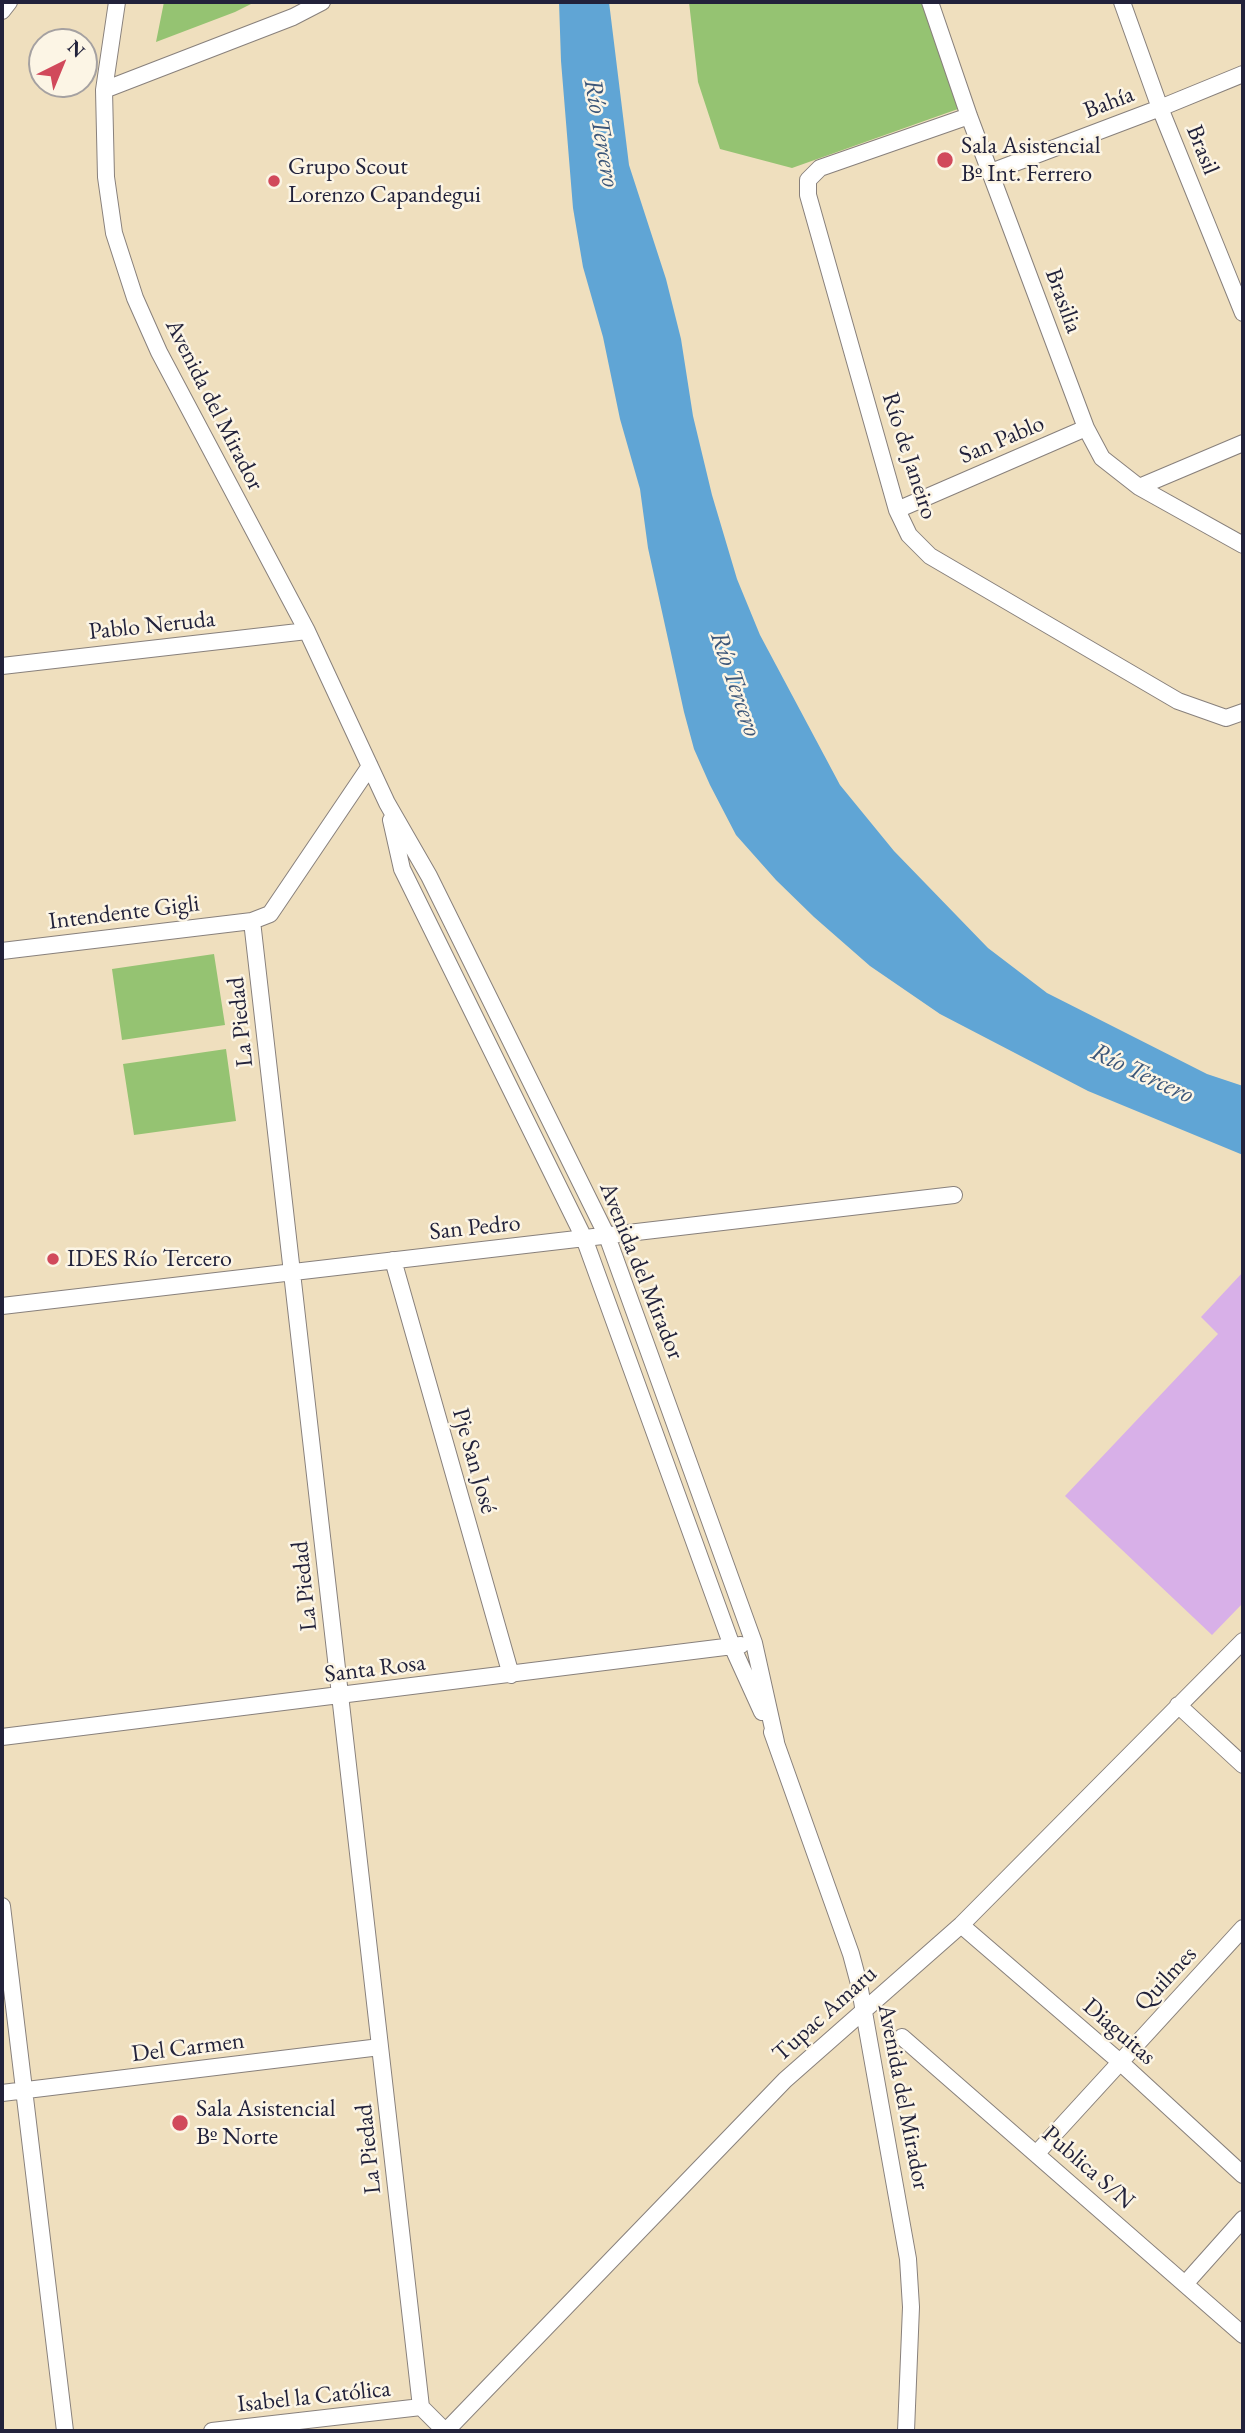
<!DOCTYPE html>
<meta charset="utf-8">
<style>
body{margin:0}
#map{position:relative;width:1245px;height:2433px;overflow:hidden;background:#efdfbe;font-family:"EB Garamond",serif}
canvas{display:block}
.frame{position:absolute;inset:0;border:4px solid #22223b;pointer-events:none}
.north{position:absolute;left:28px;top:28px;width:70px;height:70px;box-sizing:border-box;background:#fcf5e5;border:2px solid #a5a1a1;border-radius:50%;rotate:43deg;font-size:19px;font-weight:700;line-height:28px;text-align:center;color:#22223b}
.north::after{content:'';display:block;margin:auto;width:24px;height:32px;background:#d1495b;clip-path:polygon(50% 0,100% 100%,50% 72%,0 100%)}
</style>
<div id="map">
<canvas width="1245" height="2433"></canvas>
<div class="frame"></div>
<div class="north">N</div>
</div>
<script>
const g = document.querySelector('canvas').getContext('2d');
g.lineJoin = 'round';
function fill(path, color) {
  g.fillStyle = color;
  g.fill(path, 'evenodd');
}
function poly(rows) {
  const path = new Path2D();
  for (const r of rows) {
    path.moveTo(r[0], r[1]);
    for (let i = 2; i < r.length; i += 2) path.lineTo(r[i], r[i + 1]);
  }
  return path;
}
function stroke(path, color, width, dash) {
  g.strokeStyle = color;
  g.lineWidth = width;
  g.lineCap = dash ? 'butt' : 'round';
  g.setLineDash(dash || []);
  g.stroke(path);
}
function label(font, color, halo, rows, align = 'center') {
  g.font = font + ' "EB Garamond",serif';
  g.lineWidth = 5;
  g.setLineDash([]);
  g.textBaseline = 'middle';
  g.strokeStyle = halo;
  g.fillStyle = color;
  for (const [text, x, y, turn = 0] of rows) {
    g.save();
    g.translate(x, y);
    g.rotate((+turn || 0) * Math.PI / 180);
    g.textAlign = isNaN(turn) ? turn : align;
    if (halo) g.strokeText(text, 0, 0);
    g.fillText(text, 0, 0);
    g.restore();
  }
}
fill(poly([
 [164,2,255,2,235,12,156,42],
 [689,2,923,2,958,109,792,168,720,149,698,82],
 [214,954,225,1025,122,1040,112,969],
 [226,1049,236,1121,134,1135,123,1064]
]), '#95c372');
fill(poly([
 [559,2,609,2,629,165,666,279,681,339,693,416,712,495,737,579,760,635,840,785,894,851,988,948,1047,993,1207,1074,1243,1086,1243,1155,1088,1091,940,1014,870,966,814,917,776,880,736,835,710,785,694,749,684,712,648,548,640,489,620,419,603,337,583,267,573,208,561,61]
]), '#60a5d5');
fill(poly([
 [1243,1272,1243,1603,1212,1635,1065,1496,1218,1334,1201,1317]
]), '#d8b0e8');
const street = poly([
 [117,2,104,90,106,177,114,233,135,298,159,352,307,631,387,803,429,876,607,1236,754,1643,776,1742],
 [930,2,969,116,1086,428,1102,458,1139,487,1243,545],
 [1122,2,1160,108,1243,313],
 [2,11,9,2],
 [104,90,293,17,322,2],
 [969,116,820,168,808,180,808,195,897,510,909,535,930,556,1178,701,1226,718,1243,712],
 [991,172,1160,108,1243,74],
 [1139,487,1243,443],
 [897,510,1086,428],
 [2,666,307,631],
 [370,766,270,914,252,921,421,2407,445,2431],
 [391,820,402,869,584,1238,732,1646,762,1712],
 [2,951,252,921],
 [393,1260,511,1675],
 [2,1306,954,1195],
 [1178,1705,1243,1765],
 [772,1732,851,1954,859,1984,908,2259,911,2307,906,2431],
 [2,1737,741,1645],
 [2,1906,65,2431],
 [961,1925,1120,2062,1243,2175],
 [902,2037,1243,2335],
 [2,2093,380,2047],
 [1037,2153,1243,1928],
 [1185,2284,1243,2219],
 [212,2431,421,2407],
 [446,2431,785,2080,961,1925,1243,1641]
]);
stroke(street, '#88807c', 18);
stroke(street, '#fff', 16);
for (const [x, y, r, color] of [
 [945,160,9,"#d1495b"],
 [274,181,7,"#d1495b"],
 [53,1259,7,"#d1495b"],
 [180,2123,9,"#d1495b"]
]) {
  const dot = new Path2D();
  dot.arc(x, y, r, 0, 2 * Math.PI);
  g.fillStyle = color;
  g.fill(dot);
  stroke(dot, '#fcf5e5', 2.5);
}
label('24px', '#22223b', '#fcf5e5', [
 ["Bahía",1109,103,-21],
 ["Brasil",1202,150,68],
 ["Brasilia",1063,301,70],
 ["Avenida del Mirador",214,405,63],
 ["San Pablo",1002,440,-23],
 ["Río de Janeiro",909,456,72],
 ["Pablo Neruda",152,626,-6],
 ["Intendente Gigli",124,913,-7],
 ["La Piedad",241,1022,-96],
 ["San Pedro",475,1228,-6],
 ["Avenida del Mirador",641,1271,68],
 ["Pje San José",474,1461,74],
 ["La Piedad",305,1586,-96],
 ["Santa Rosa",375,1669,-7],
 ["Quilmes",1166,1979,-47],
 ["Tupac Amaru",825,2014,-42],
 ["Diaguitas",1119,2032,41],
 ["Del Carmen",188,2048,-7],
 ["Avenida del Mirador",903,2097,79],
 ["La Piedad",369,2149,-96],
 ["Publica S/N",1088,2168,41],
 ["Isabel la Católica",314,2397,-6]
]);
label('24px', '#22223b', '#fcf5e5', [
 ["Sala Asistencial",961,146],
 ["Bº Int. Ferrero",961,174],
 ["Grupo Scout",288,167],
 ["Lorenzo Capandegui",288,195],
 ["IDES Río Tercero",67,1259],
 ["Sala Asistencial",196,2109],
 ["Bº Norte",196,2137]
], 'left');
label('italic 26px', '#3b5679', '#fcf5e5', [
 ["Río Tercero",601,133,80],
 ["Río Tercero",735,684,71],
 ["Río Tercero",1142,1074,25]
]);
</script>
